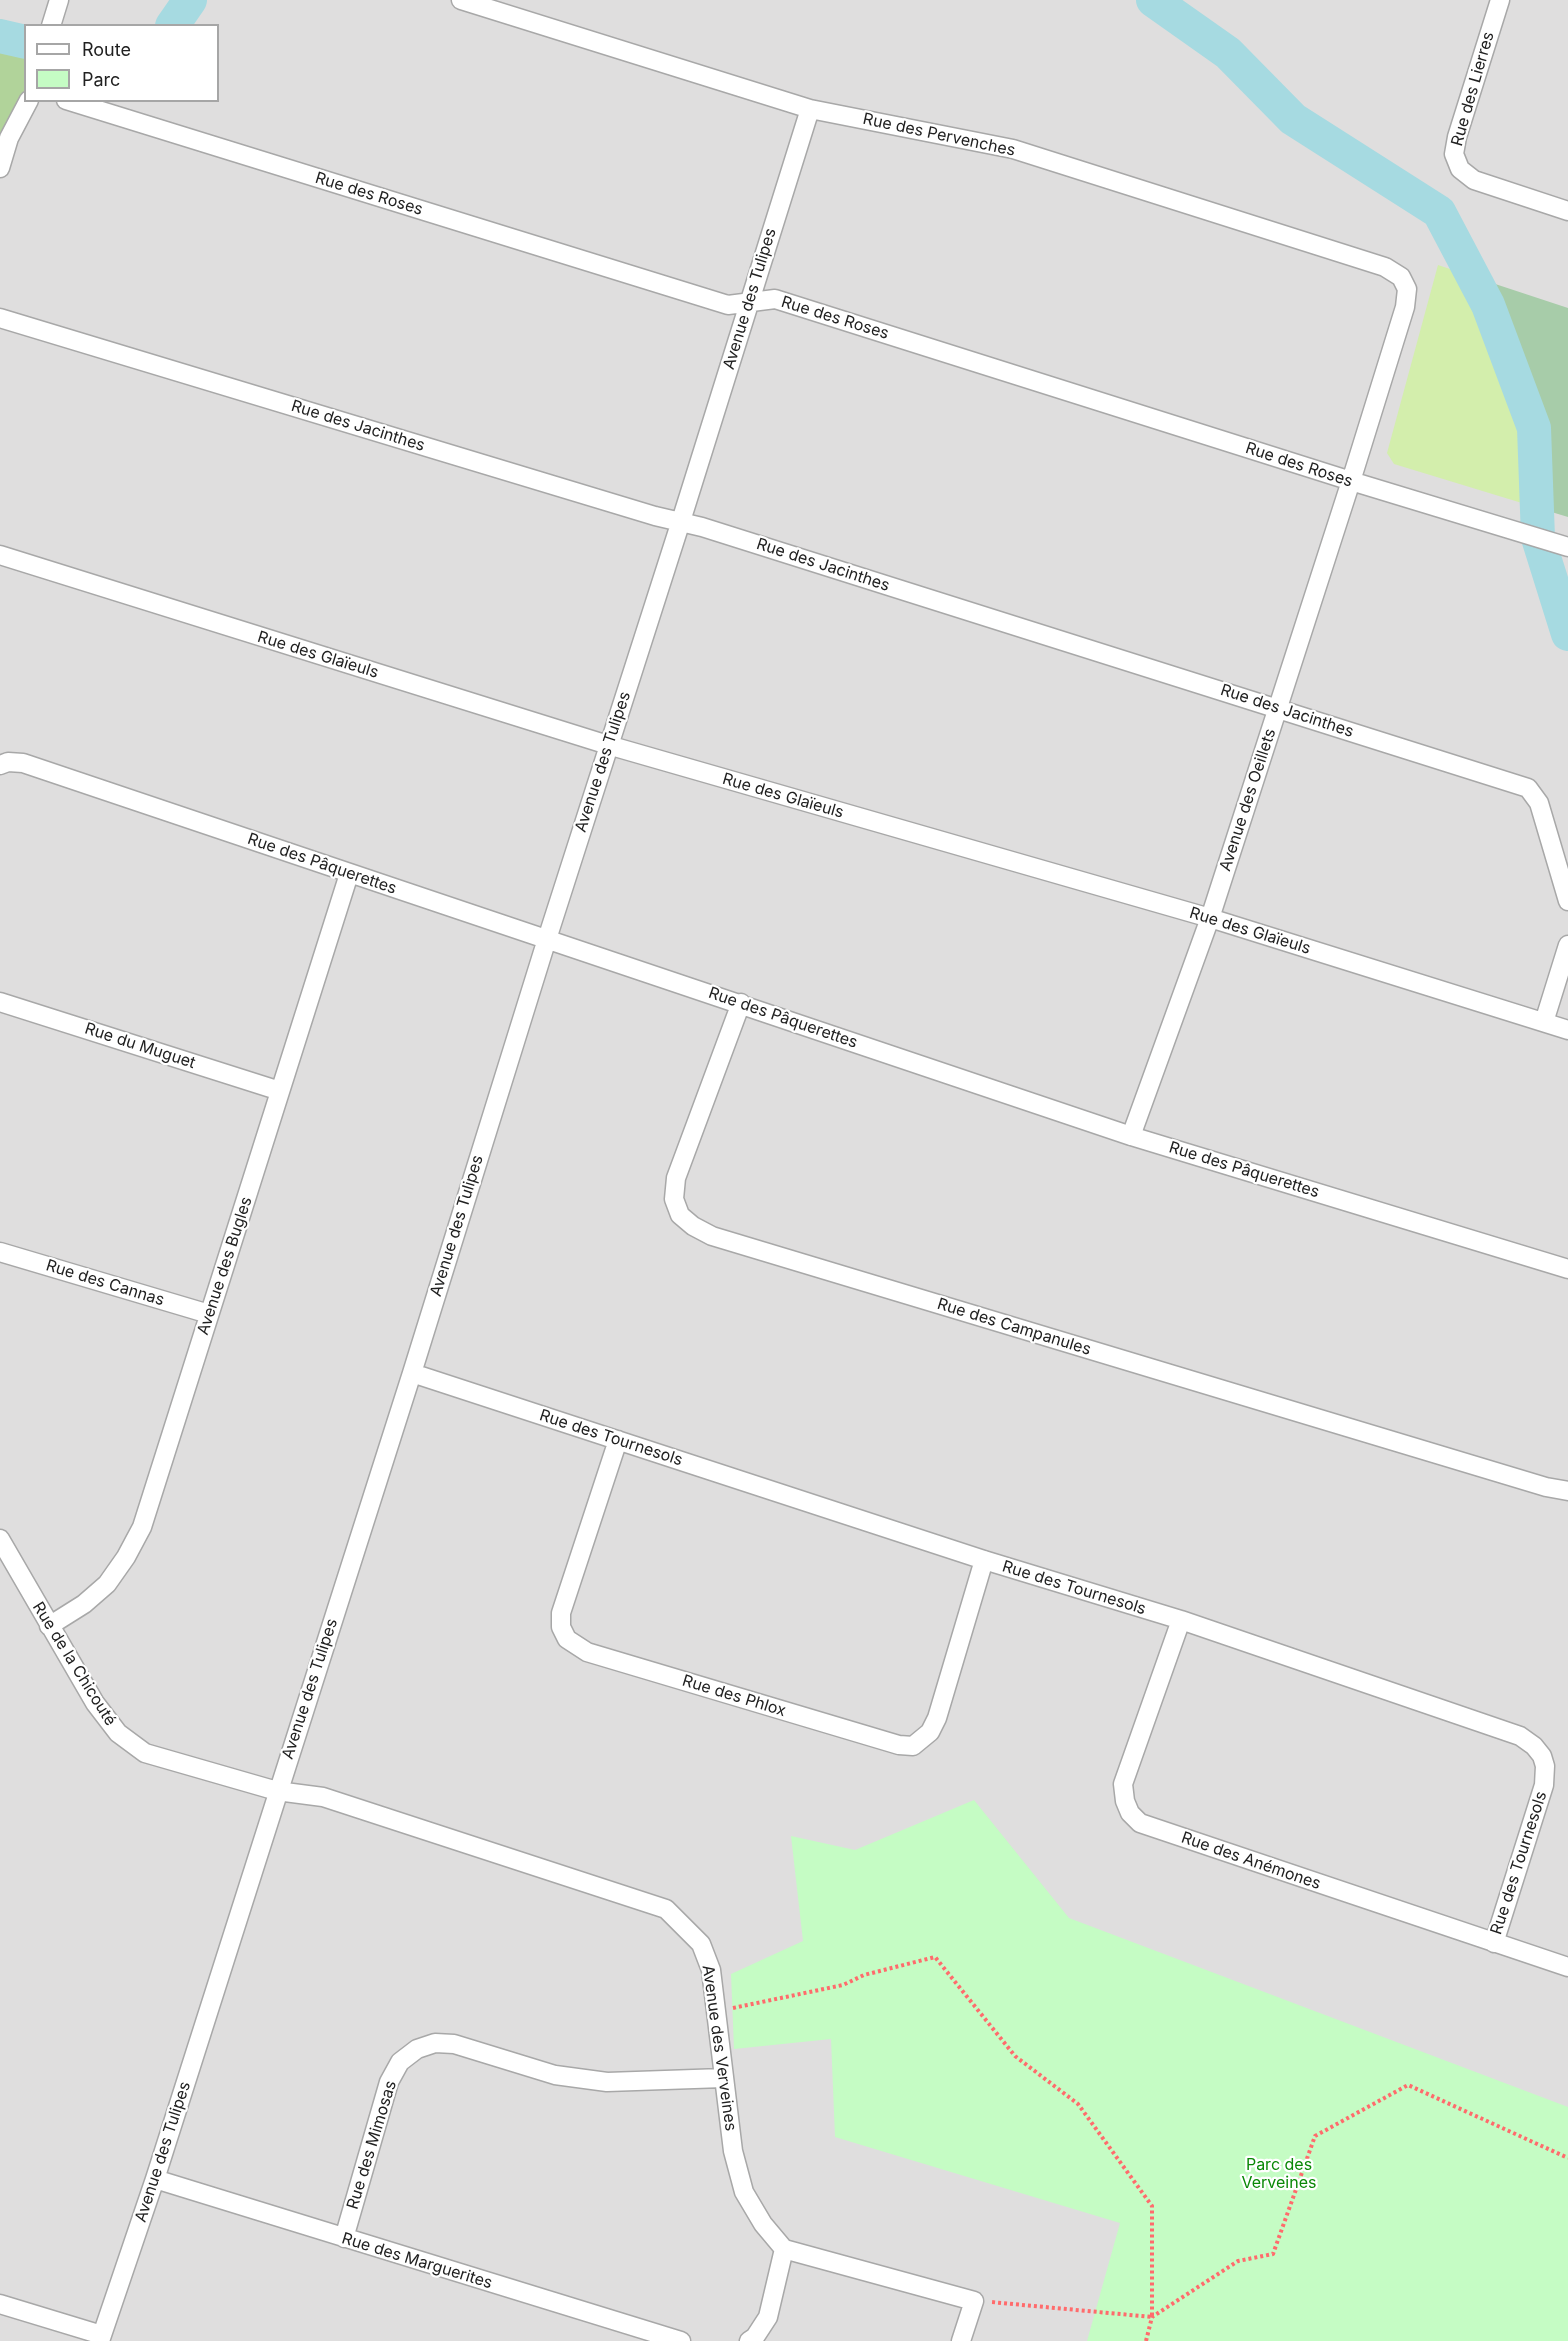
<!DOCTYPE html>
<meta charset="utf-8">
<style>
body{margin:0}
#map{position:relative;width:1568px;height:2341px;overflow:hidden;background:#f2ede7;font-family:Inter,sans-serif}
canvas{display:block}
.legend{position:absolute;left:24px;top:24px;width:195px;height:78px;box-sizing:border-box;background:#fff;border:2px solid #a6a6a6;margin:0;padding:8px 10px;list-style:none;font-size:18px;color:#212121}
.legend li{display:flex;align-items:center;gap:12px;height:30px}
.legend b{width:30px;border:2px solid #a6a6a6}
</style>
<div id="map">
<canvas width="1568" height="2341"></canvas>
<ul class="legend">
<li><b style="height:8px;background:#fff"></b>Route</li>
<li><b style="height:16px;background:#c5fcc4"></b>Parc</li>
</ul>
</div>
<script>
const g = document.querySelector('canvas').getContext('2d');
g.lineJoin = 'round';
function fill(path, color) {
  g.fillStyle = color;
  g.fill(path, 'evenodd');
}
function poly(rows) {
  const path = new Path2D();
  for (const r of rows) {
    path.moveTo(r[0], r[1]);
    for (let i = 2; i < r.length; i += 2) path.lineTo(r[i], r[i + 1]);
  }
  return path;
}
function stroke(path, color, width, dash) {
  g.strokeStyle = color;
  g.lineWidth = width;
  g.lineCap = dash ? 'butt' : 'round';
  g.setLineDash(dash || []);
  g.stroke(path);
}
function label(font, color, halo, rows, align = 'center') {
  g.font = font + ' Inter,sans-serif';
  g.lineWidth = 4.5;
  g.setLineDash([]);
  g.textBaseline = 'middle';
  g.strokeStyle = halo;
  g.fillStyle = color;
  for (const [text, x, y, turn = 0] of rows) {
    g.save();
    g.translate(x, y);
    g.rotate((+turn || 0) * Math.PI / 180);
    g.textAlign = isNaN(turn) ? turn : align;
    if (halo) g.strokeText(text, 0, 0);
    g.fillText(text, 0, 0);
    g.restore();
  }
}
fill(poly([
 [0,0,1568,0,1568,2341,0,2341,0,135,9,138,26,100,218,100,218,26,26,26,25,29,0,21]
]), '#dfdede');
fill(poly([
 [1438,265,1474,277,1488,305,1534,428,1535,507,1394,464,1387,453]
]), '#d3eeac');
fill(poly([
 [0,19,25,26,26,100,9,138,0,135]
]), '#b1d39a');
fill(poly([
 [1474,277,1568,308,1568,517,1535,507,1534,428,1488,305]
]), '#a7cca9');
fill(poly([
 [974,1800,1069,1918,1568,2107,1568,2341,1087,2341,1120,2223,835,2137,831,2039,734,2049,731,1974,803,1941,791,1836,855,1850]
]), '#c5fcc4');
stroke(poly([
 [1153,0,1228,53,1293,119,1439,212,1488,305,1534,428,1538,538,1568,634],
 [172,26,190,0],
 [0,36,26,42]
]), '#a6dae1', 34);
const minor = poly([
 [461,0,810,109,1013,149,1385,267,1401,277,1407,289,1405,307,1351,481,1210,918,1131,1136],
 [1500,0,1457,137,1454,154,1460,169,1474,180,1568,211],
 [51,26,59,0],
 [66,100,728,305,775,299,1351,481,1568,547],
 [0,168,9,138,29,100],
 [0,318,655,516,702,527,1528,788,1539,803,1568,901],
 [0,555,608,745,1210,918,1568,1030],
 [0,765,8,762,23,763,1131,1136,1568,1269],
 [0,1002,280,1091],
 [741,1003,676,1178,674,1199,680,1215,693,1226,712,1236,1546,1487,1568,1491],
 [1544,1022,1568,945],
 [0,1252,209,1314],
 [412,1373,984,1560,1181,1620,1520,1736,1534,1746,1542,1756,1545,1766,1544,1785,1494,1943],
 [618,1440,561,1613,561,1627,567,1639,587,1652,899,1745,913,1746,930,1732,937,1718,984,1560],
 [0,1539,95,1703,118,1733,145,1753,277,1791,323,1797,666,1909,701,1944,711,1970,733,2151,744,2192,763,2224,784,2249,974,2301,961,2341],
 [1181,1620,1123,1784,1125,1801,1130,1813,1140,1823,1568,1967],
 [49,1626,84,1604,107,1584,126,1557,142,1527,349,874],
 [155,2179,681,2341],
 [344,2238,389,2082,400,2062,417,2049,435,2043,454,2044,555,2075,607,2082,723,2078],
 [0,2304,102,2335],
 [100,2341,155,2179,412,1373,547,939,681,521,810,109],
 [749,2341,755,2337,768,2317,784,2249]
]);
stroke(minor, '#a8a8a8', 21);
stroke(poly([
 [733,2008,843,1985,864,1975,935,1957,1015,2056,1078,2104,1152,2206,1152,2317,991,2302],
 [1146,2341,1152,2317,1238,2261,1273,2254,1315,2136,1408,2085,1568,2158]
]), '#ff6b6c', 4, [3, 3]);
stroke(minor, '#fff', 18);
label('16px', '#212121', '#fff', [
 ["Rue des Lierres",1473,89,-74],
 ["Rue des Pervenches",939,135,12],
 ["Rue des Roses",369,194,17],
 ["Avenue des Tulipes",750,299,-73],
 ["Rue des Roses",835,318,17],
 ["Rue des Jacinthes",358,426,17],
 ["Rue des Roses",1299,465,18],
 ["Rue des Jacinthes",823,565,18],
 ["Rue des Glaïeuls",318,655,17],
 ["Rue des Jacinthes",1287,711,18],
 ["Avenue des Tulipes",603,762,-72],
 ["Rue des Glaïeuls",783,796,16],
 ["Avenue des Oeillets",1248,800,-72],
 ["Rue des Pâquerettes",322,864,19],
 ["Rue des Glaïeuls",1250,931,17],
 ["Rue des Pâquerettes",783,1018,19],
 ["Rue du Muguet",140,1046,18],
 ["Rue des Pâquerettes",1244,1170,17],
 ["Avenue des Tulipes",457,1226,-73],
 ["Avenue des Bugles",225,1266,-72],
 ["Rue des Cannas",105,1283,17],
 ["Rue des Campanules",1014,1327,17],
 ["Rue des Tournesols",611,1438,18],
 ["Rue des Tournesols",1074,1588,17],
 ["Rue de la Chicouté",74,1664,58],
 ["Avenue des Tulipes",310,1689,-72],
 ["Rue des Phlox",734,1696,17],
 ["Rue des Anémones",1251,1861,19],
 ["Rue des Tournesols",1519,1863,-72],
 ["Avenue des Verveines",719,2048,82],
 ["Rue des Mimosas",372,2145,-73],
 ["Avenue des Tulipes",163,2152,-72],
 ["Rue des Marguerites",417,2261,17]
]);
label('16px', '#098806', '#fff', [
 ["Parc des",1279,2165],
 ["Verveines",1279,2183]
]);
</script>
